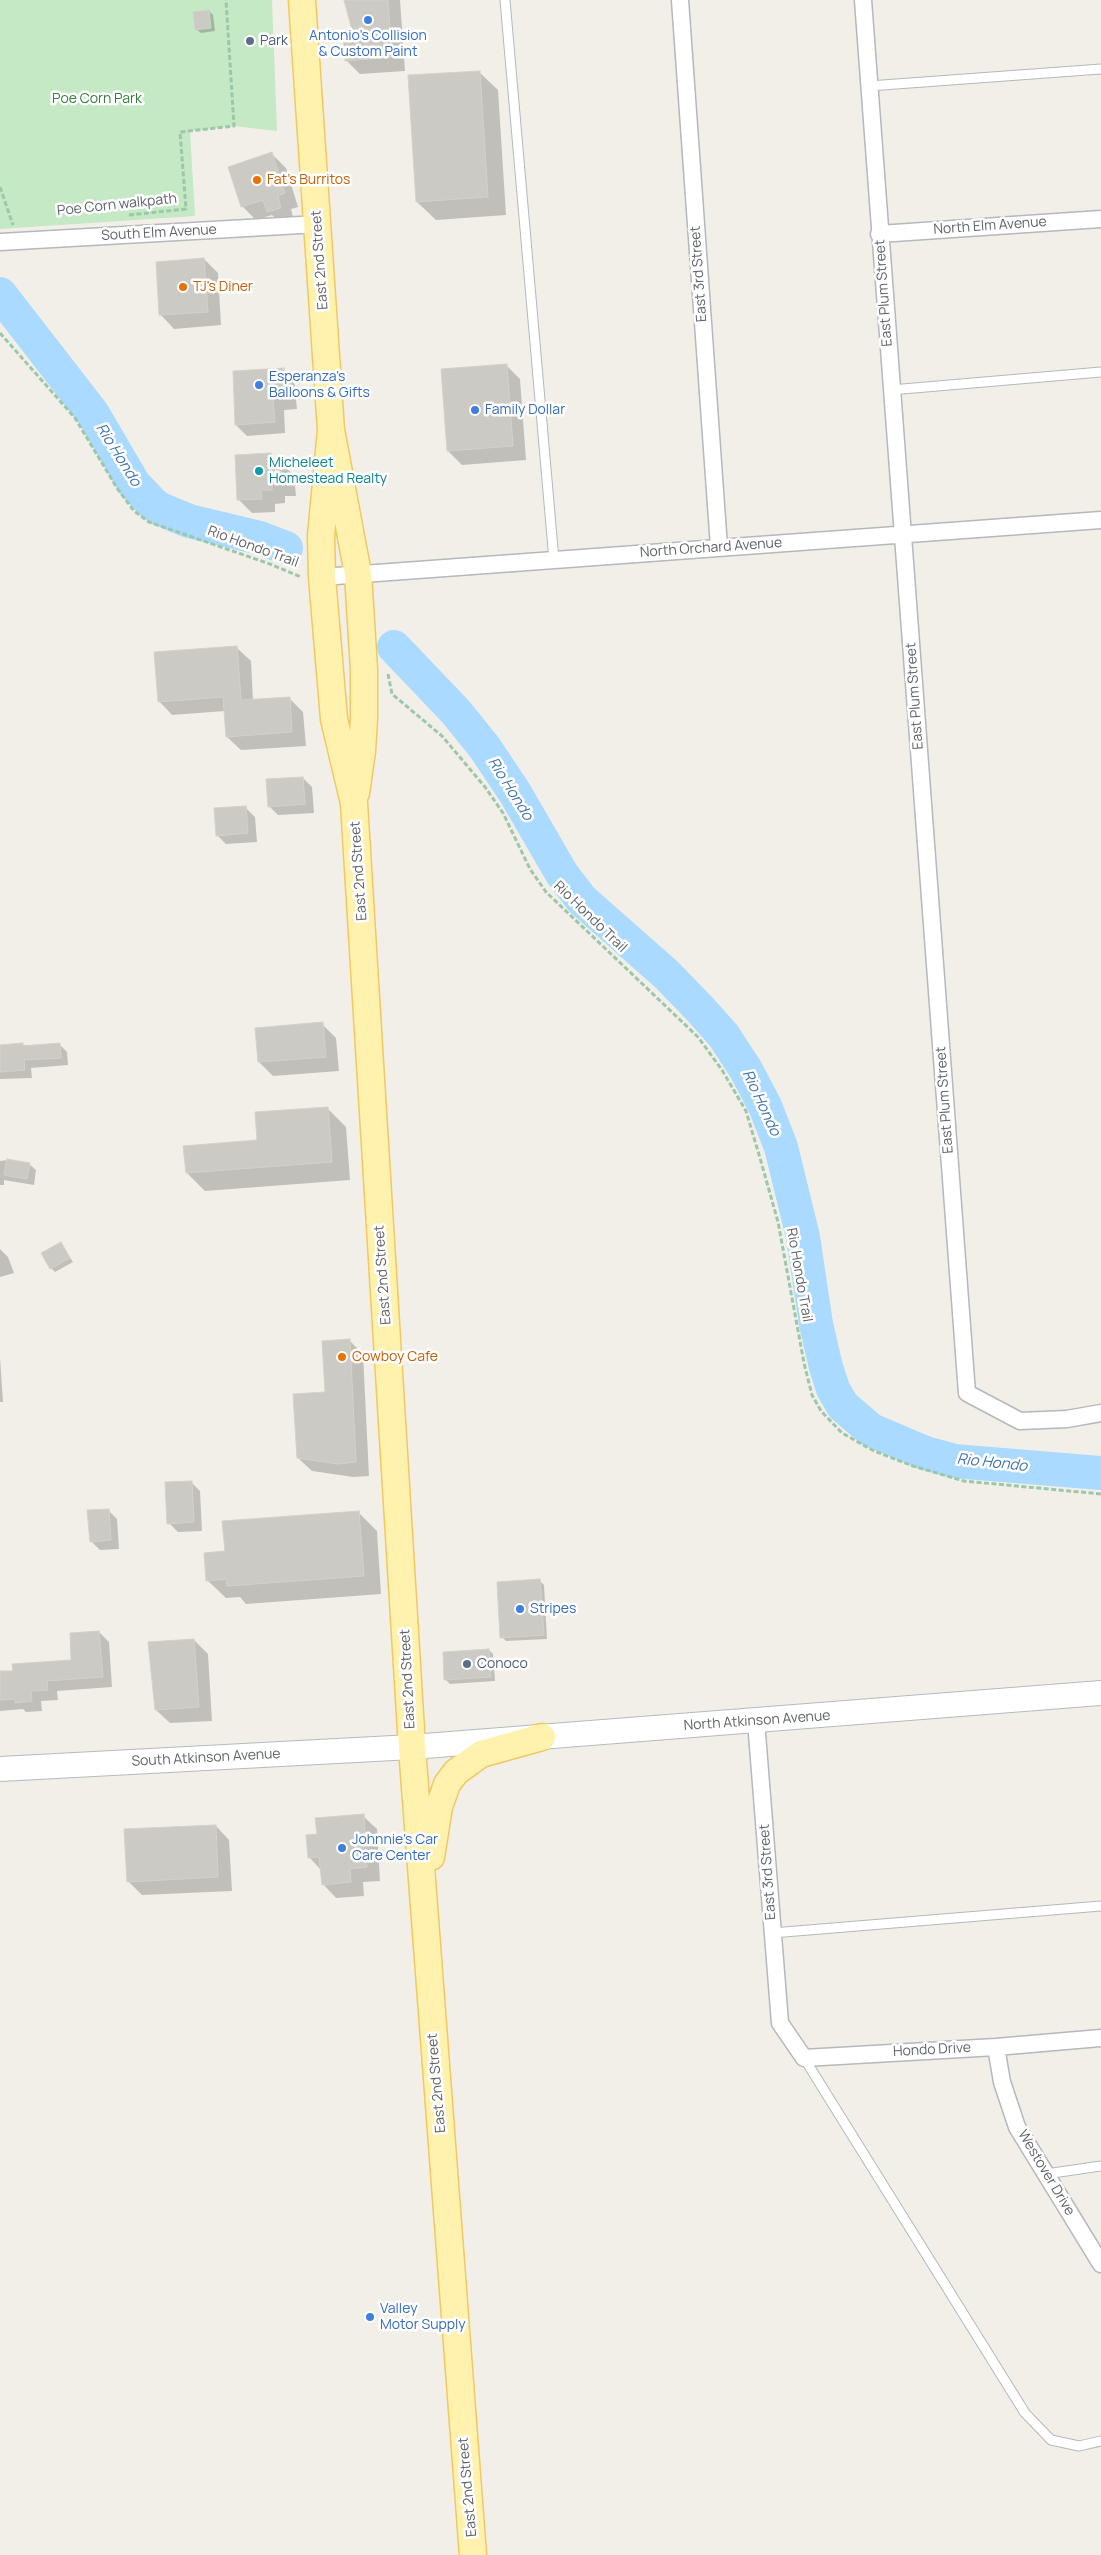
<!DOCTYPE html>
<meta charset="utf-8">
<style>
body{margin:0}
canvas{display:block;background:#f1efe8}
</style>
<canvas width="1101" height="2555"></canvas>
<script>
const g = document.querySelector('canvas').getContext('2d');
g.lineJoin = 'round';
function fill(path, color) {
  g.fillStyle = color;
  g.fill(path, 'evenodd');
}
function poly(rows) {
  const path = new Path2D();
  for (const r of rows) {
    path.moveTo(r[0], r[1]);
    for (let i = 2; i < r.length; i += 2) path.lineTo(r[i], r[i + 1]);
  }
  return path;
}
function stroke(path, color, width, dash) {
  g.strokeStyle = color;
  g.lineWidth = width;
  g.lineCap = dash ? 'butt' : 'round';
  g.setLineDash(dash || []);
  g.stroke(path);
}
function label(font, color, halo, rows, align = 'center') {
  g.font = font + ' Manrope,sans-serif';
  g.lineWidth = 5;
  g.setLineDash([]);
  g.textBaseline = 'middle';
  g.strokeStyle = halo;
  g.fillStyle = color;
  for (const [text, x, y, turn = 0] of rows) {
    g.save();
    g.translate(x, y);
    g.rotate((+turn || 0) * Math.PI / 180);
    g.textAlign = isNaN(turn) ? turn : align;
    if (halo) g.strokeText(text, 0, 0);
    g.fillText(text, 0, 0);
    g.restore();
  }
}
fill(poly([
 [0,0,272,0,277,131,234,126,190,131,195,216,0,229]
]), '#c5e8c5');
fill(poly([
 [345,0,400,0,405,71,360,74,346,60,354,31],
 [209,11,213,15,215,31,201,33,196,29],
 [479,72,498,90,506,215,436,220,417,202],
 [272,154,286,168,298,207,291,209,294,221,282,225,272,215,256,220,242,206],
 [204,259,218,273,221,325,174,329,161,315],
 [506,365,520,379,526,460,462,465,448,451],
 [283,369,294,380,297,409,284,410,285,433,247,436,236,425],
 [270,454,294,475,296,496,285,496,285,503,275,504,275,512,252,513,239,500],
 [237,648,251,661,253,701,289,698,303,712,306,746,241,750,227,737,225,711,172,715,159,701],
 [303,778,312,787,314,813,278,815,269,806],
 [246,808,255,817,257,842,226,844,217,835],
 [322,1024,336,1038,339,1071,273,1076,259,1062],
 [59,1044,67,1052,68,1065,31,1068,32,1078,0,1079,0,1046],
 [327,1108,346,1127,350,1180,205,1191,187,1173],
 [8,1160,29,1164,36,1170,34,1185,4,1180,4,1185,0,1185,0,1161],
 [61,1244,73,1262,55,1272,51,1268],
 [0,1249,8,1257,14,1273,0,1277],
 [349,1340,363,1354,369,1476,353,1477,312,1471,298,1458],
 [0,1357,3,1402,0,1402],
 [191,1482,200,1491,202,1531,178,1532,169,1523],
 [108,1510,117,1519,119,1549,100,1550,91,1541],
 [359,1513,377,1531,381,1594,246,1604,240,1597,226,1598,207,1580,226,1552],
 [540,1581,544,1585,547,1639,506,1641,502,1637],
 [99,1632,109,1642,112,1687,57,1691,58,1700,41,1701,42,1711,26,1712,23,1709,0,1711,0,1673,73,1661],
 [194,1640,208,1654,212,1721,170,1723,156,1710],
 [489,1650,493,1654,495,1681,450,1684,446,1680],
 [363,1816,377,1829,380,1881,363,1882,364,1896,336,1898,323,1884,321,1870,309,1857,318,1835],
 [216,1826,229,1840,232,1891,142,1895,128,1881]
]), '#0003');
stroke(poly([
 [0,294,93,414,134,484,152,503,160,509,189,521,260,538,286,548],
 [394,647,456,712,485,748,515,793,562,874,582,900,666,974,700,1009,724,1036,746,1070,765,1106,781,1147,803,1237,816,1324,826,1367,833,1389,843,1406,871,1430,925,1453,954,1461,1101,1473]
]), '#aadaff', 34);
const building = poly([
 [344,0,388,0,392,57,345,61,343,31,352,30,344,0],
 [209,10,211,28,195,30,193,12,209,10],
 [480,71,488,197,416,202,408,75,480,71],
 [272,152,285,193,278,196,281,208,267,212,263,200,241,207,228,167,272,152],
 [204,258,208,312,159,315,156,262,204,258],
 [507,364,513,446,447,451,441,369,507,364],
 [284,368,286,398,273,399,275,422,235,425,233,371,284,368],
 [271,453,271,460,281,459,282,482,272,483,272,490,261,490,262,499,237,500,235,455,271,453],
 [237,646,241,700,290,697,292,732,226,737,223,697,158,702,154,652,237,646],
 [303,777,305,804,268,807,266,779,303,777],
 [246,806,248,833,216,836,214,808,246,806],
 [323,1022,326,1057,258,1062,255,1028,323,1022],
 [23,1043,23,1046,60,1043,61,1058,24,1060,25,1070,0,1072,0,1045,23,1043],
 [328,1107,332,1162,186,1173,183,1146,257,1140,255,1112,328,1107],
 [7,1159,30,1163,27,1179,4,1175,7,1159],
 [61,1242,70,1258,50,1269,41,1253,61,1242],
 [350,1339,356,1462,338,1464,297,1458,293,1394,325,1392,322,1341,350,1339],
 [192,1481,194,1522,167,1524,165,1482,192,1481],
 [109,1509,111,1540,90,1542,87,1510,109,1509],
 [359,1511,364,1576,227,1586,226,1579,206,1581,204,1553,225,1551,222,1521,359,1511],
 [540,1579,544,1635,500,1638,497,1582,540,1579],
 [99,1631,103,1677,47,1681,48,1690,31,1691,32,1701,15,1703,15,1699,0,1700,0,1671,13,1671,12,1664,71,1660,70,1633,99,1631],
 [194,1639,199,1707,155,1710,148,1642,194,1639],
 [489,1649,491,1677,444,1680,443,1652,489,1649],
 [364,1814,367,1867,350,1869,351,1882,322,1885,319,1857,308,1858,306,1835,317,1834,315,1818,364,1814],
 [216,1825,218,1877,127,1882,124,1829,216,1825]
]);
fill(building, '#cccac5');
stroke(building, '#d6d1c6', 1);
const lane = poly([
 [505,0,554,560],
 [869,86,1101,69],
 [891,390,1101,372],
 [772,1933,1101,1906],
 [804,2058,1025,2413,1051,2440,1079,2446,1101,2441],
 [1046,2174,1101,2166]
]);
const street = poly([
 [680,0,719,547],
 [863,0,967,1393,1020,1421,1067,1419,1101,1413],
 [879,234,1101,219],
 [0,242,318,224],
 [322,577,1101,520],
 [756,1721,780,2023,804,2058,996,2047,1101,2038],
 [996,2047,1002,2082,1017,2127,1101,2264]
]);
const secondary = poly([
 [0,1769,412,1747,1101,1693]
]);
const primary = poly([
 [302,0,331,430,358,574,364,670,364,718,362,751,356,793],
 [331,430,321,536,322,577,334,719,354,803,412,1747,473,2555],
 [431,1857,439,1807,447,1784,456,1772,481,1754,542,1737]
]);
stroke(lane, '#b5b8bc', 11);
stroke(street, '#b5b8bc', 19);
stroke(secondary, '#b6babf', 26);
stroke(primary, '#f2c960', 29);
stroke(poly([
 [0,187,13,225],
 [129,215,186,209,180,132,234,126,226,0],
 [0,333,75,418,117,488,134,511,149,522,270,564,301,577],
 [388,674,392,694,442,736,485,787,503,813,530,869,546,892,698,1037,722,1070,746,1111,760,1158,778,1222,804,1363,812,1395,821,1411,842,1433,874,1451,913,1466,964,1481,1101,1494]
]), '#9cc7a9', 3, [5, 2.5]);
stroke(lane, '#fff', 9);
stroke(street, '#fff', 16);
stroke(secondary, '#fff', 24);
stroke(primary, '#fff2af', 26);
for (const [x, y, r, color] of [
 [368,20,5,"#3f7fe0"],
 [250,41,5,"#5c6f8a"],
 [257,180,5,"#e8710a"],
 [183,287,5,"#e8710a"],
 [259,385,5,"#3f7fe0"],
 [475,410,5,"#3f7fe0"],
 [259,471,5,"#0f9aa8"],
 [342,1357,5,"#e8710a"],
 [520,1609,5,"#3f7fe0"],
 [467,1664,5,"#5c6f8a"],
 [342,1848,5,"#3f7fe0"],
 [370,2317,5,"#3f7fe0"]
]) {
  const dot = new Path2D();
  dot.arc(x, y, r, 0, 2 * Math.PI);
  g.fillStyle = color;
  g.fill(dot);
  stroke(dot, '#fff', 2);
}
label('14px', '#366cbe', '#fff', [
 ["Antonio’s Collision",368,36,"center"],
 ["& Custom Paint",368,52,"center"],
 ["Esperanza's",269,377],
 ["Balloons & Gifts",269,393],
 ["Family Dollar",485,410],
 ["Stripes",530,1609],
 ["Johnnie's Car",352,1840],
 ["Care Center",352,1856],
 ["Valley",380,2309],
 ["Motor Supply",380,2325]
], 'left');
label('14px', '#4e5e75', '#fff', [
 ["Park",260,41],
 ["Conoco",477,1664]
], 'left');
label('14px', '#348238', '#fff', [
 ["Poe Corn Park",97,99]
]);
label('14px', '#c56008', '#fff', [
 ["Fat’s Burritos",267,180],
 ["TJ's Diner",193,287],
 ["Cowboy Cafe",352,1357]
], 'left');
label('14px', '#5f6368', '#fff', [
 ["Poe Corn walkpath",117,205,-6],
 ["North Elm Avenue",990,226,-4],
 ["South Elm Avenue",159,233,-3],
 ["East 2nd Street",320,260,-94],
 ["East 3rd Street",699,274,-94],
 ["East Plum Street",884,293,-94],
 ["Rio Hondo Trail",253,547,20],
 ["North Orchard Avenue",711,548,-4],
 ["East Plum Street",915,696,-94],
 ["East 2nd Street",359,871,-94],
 ["Rio Hondo Trail",590,917,44],
 ["East Plum Street",945,1100,-94],
 ["East 2nd Street",383,1275,-94],
 ["Rio Hondo Trail",799,1275,80],
 ["East 2nd Street",408,1679,-93],
 ["North Atkinson Avenue",757,1721,-4],
 ["South Atkinson Avenue",206,1758,-3],
 ["East 3rd Street",768,1872,-94],
 ["Hondo Drive",932,2050,-3],
 ["East 2nd Street",437,2083,-95],
 ["Westover Drive",1046,2173,59],
 ["East 2nd Street",468,2487,-95]
]);
label('14px', '#0d838f', '#fff', [
 ["Micheleet",269,463],
 ["Homestead Realty",269,479]
], 'left');
label('italic 15px', '#4174aa', '#fff', [
 ["Rio Hondo",118,455,58],
 ["Rio Hondo",510,789,58],
 ["Rio Hondo",761,1103,65],
 ["Rio Hondo",992,1463,6]
]);
</script>
